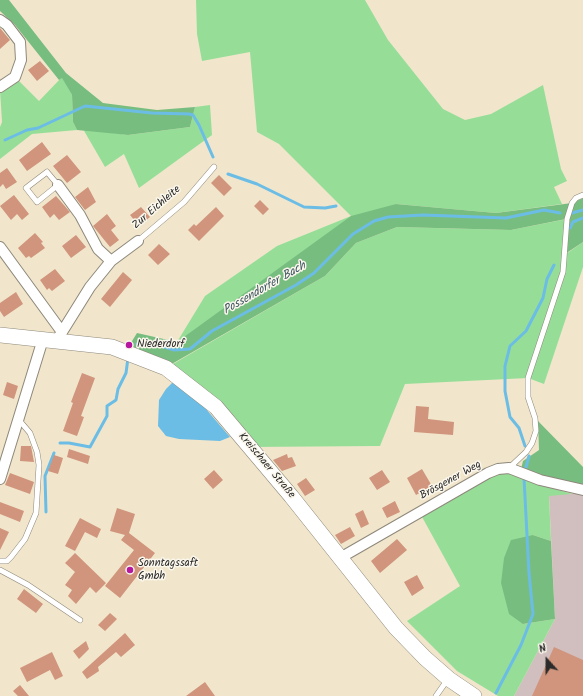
<!DOCTYPE html>
<meta charset="utf-8">
<style>
body{margin:0}
#map{position:relative;width:583px;height:696px;overflow:hidden;background:#f1e6cb;font-family:Kalam,sans-serif}
canvas{display:block}
.north{position:absolute;left:527px;top:640px;width:40px;height:40px;-webkit-text-stroke:3px #fbf7ec;paint-order:stroke;rotate:339deg;font-size:11px;font-weight:700;line-height:16px;text-align:center;color:#2b2b2b}
.north::after{content:'';display:block;margin:auto;width:14px;height:18px;background:#2b2b2b;clip-path:polygon(50% 0,100% 100%,50% 72%,0 100%)}
</style>
<div id="map">
<canvas width="583" height="696"></canvas>
<div class="north">N</div>
</div>
<script>
const g = document.querySelector('canvas').getContext('2d');
g.lineJoin = 'round';
function fill(path, color) {
  g.fillStyle = color;
  g.fill(path, 'evenodd');
}
function poly(rows) {
  const path = new Path2D();
  for (const r of rows) {
    path.moveTo(r[0], r[1]);
    for (let i = 2; i < r.length; i += 2) path.lineTo(r[i], r[i + 1]);
  }
  return path;
}
function stroke(path, color, width, dash) {
  g.strokeStyle = color;
  g.lineWidth = width;
  g.lineCap = dash ? 'butt' : 'round';
  g.setLineDash(dash || []);
  g.stroke(path);
}
function label(font, color, halo, rows, align = 'center') {
  g.font = font + ' Kalam,sans-serif';
  g.lineWidth = 3;
  g.setLineDash([]);
  g.textBaseline = 'middle';
  g.strokeStyle = halo;
  g.fillStyle = color;
  for (const [text, x, y, turn = 0] of rows) {
    g.save();
    g.translate(x, y);
    g.rotate((+turn || 0) * Math.PI / 180);
    g.textAlign = isNaN(turn) ? turn : align;
    if (halo) g.strokeText(text, 0, 0);
    g.fillText(text, 0, 0);
    g.restore();
  }
}
fill(poly([
 [583,493,583,696,514,696,555,619,549,495]
]), '#d1bfbf');
fill(poly([
 [196,0,365,0,388,40,443,109,465,120,491,114,543,85,561,169,567,181,554,187,562,204,496,213,396,204,177,342,205,296,277,246,351,216,279,144,257,132,250,52,202,61,197,34],
 [62,77,72,95,73,122,77,130,32,134,0,159,0,127,2,122,0,90,16,78,39,101],
 [210,105,212,135,139,188,124,154,105,167,83,129,128,135,190,127,195,107],
 [567,219,566,254,583,242,583,267,544,384,528,378,405,384,380,446,250,447,166,368,325,276,356,243,397,227,511,230],
 [507,473,516,474,539,484,572,494,549,496,551,541,533,535,523,624,555,619,514,696,498,696,457,671,407,621,460,586,421,515,488,476]
]), '#96de98');
fill(poly([
 [0,0,9,0,66,73,103,103,157,110,195,107,190,127,128,135,77,130,73,122,72,95,62,78,59,80,15,25,0,11],
 [583,198,583,242,565,254,566,219,511,230,397,227,356,243,325,276,170,365,129,346,137,333,177,342,351,216,396,204,496,213,572,203],
 [538,421,583,467,583,487,568,486,521,469,523,461,539,450],
 [533,535,551,541,555,619,523,624,509,614,501,583,504,558,511,540]
]), '#78bd80');
fill(poly([
 [174,381,200,402,230,437,220,441,179,439,166,436,158,426,159,400,166,389]
]), '#6bbde6');
stroke(poly([
 [5,140,27,130,38,128,85,106,152,113,189,114,193,115,199,125,213,157],
 [228,174,257,184,304,207,325,208,336,206],
 [572,213,583,210],
 [570,228,573,222,583,218],
 [137,344,146,341,174,350,190,349,212,331,296,285,314,273,353,234,374,221,388,217,423,215,506,218,544,210,560,213],
 [60,443,69,443,90,447,107,416,107,406,116,400,118,389,126,373,128,358],
 [525,446,519,428,510,417,505,391,505,366,510,346,526,331,543,298,547,279,554,265],
 [526,467,529,456],
 [46,512,45,476,54,453],
 [496,693,521,645,533,614,529,573,524,478]
]), '#6bbde6', 3);
fill(poly([
 [0,28,10,40,0,49],
 [40,61,49,71,37,81,28,70],
 [42,142,51,154,27,171,19,160],
 [67,155,81,172,67,183,53,166],
 [7,168,17,182,6,189,3,184,0,187,0,173],
 [219,175,232,188,224,196,211,183],
 [88,187,96,202,85,210,75,197],
 [14,195,29,214,22,220,17,214,11,220,0,206],
 [56,196,70,212,59,220,54,214,50,218,42,207],
 [260,200,269,209,263,215,254,206],
 [141,207,150,217,139,226,130,215],
 [216,207,224,216,199,241,188,230,194,224,196,226],
 [107,214,116,226,111,230,119,240,110,247,93,226],
 [35,233,43,242,41,243,45,248,31,258,29,256,26,258,18,248],
 [76,235,86,247,71,258,62,246],
 [159,244,170,254,158,265,148,255],
 [55,269,65,281,52,291,49,288,47,290,40,280],
 [123,272,132,280,110,307,101,299],
 [16,292,23,304,4,317,0,311,0,303],
 [82,373,95,378,81,416,84,417,77,436,63,431,73,403,71,402],
 [7,382,18,386,14,399,3,395],
 [416,406,429,407,428,419,454,422,453,435,414,432],
 [21,446,31,446,34,462,20,461],
 [69,449,90,456,88,464,67,457],
 [287,454,288,458,292,457,296,466,282,471,273,460],
 [54,455,63,458,58,474,48,471],
 [422,469,432,486,416,495,407,478],
 [214,470,223,480,213,489,204,479],
 [382,470,390,482,377,490,369,478],
 [10,473,34,482,30,494,5,485],
 [306,478,315,490,305,496,297,484],
 [395,501,400,512,387,518,382,508],
 [0,502,24,511,20,522,0,514],
 [117,508,135,514,129,533,155,553,120,598,105,586,134,550,121,540,125,535,110,531],
 [363,510,369,524,361,528,355,514],
 [80,518,101,529,97,538,85,532,75,551,65,546],
 [350,527,355,536,341,544,335,535],
 [0,528,9,532,0,550],
 [397,539,407,550,380,573,371,561],
 [75,553,106,583,96,593,90,587,76,604,68,596,72,590,65,585,75,572,65,563],
 [417,575,424,588,412,596,404,582],
 [24,589,43,604,36,613,17,599],
 [110,613,117,619,105,631,98,625],
 [125,633,135,645,121,657,116,652,98,667,99,671,87,679,82,672],
 [86,641,89,649,79,659,73,651],
 [554,647,583,660,583,696,532,696],
 [52,652,63,676,55,680,50,670,27,682,20,668],
 [205,682,215,696,186,696],
 [20,685,29,696,18,696,13,691]
]), '#d0957c');
const service = poly([
 [47,172,58,185,37,202,26,188,47,172],
 [138,241,184,202,214,167],
 [509,468,526,452,532,443,536,431,535,418,528,397,528,378,563,272,567,219,572,203,576,198,583,195],
 [0,561,7,561,11,557,25,539,36,513,39,465,37,452,30,433,19,420],
 [0,570,28,585,80,620],
 [436,696,448,679]
]);
const minor = poly([
 [0,20,7,25,20,42,21,60,15,77,0,87],
 [58,185,80,215,98,249,111,261],
 [0,247,62,332],
 [57,340,90,287,111,261,138,241],
 [0,479,43,339],
 [340,558,488,473,498,469,509,468,540,480,583,490]
]);
const secondary = poly([
 [0,335,112,347,166,368,216,407,291,496,396,628,425,658,449,679,474,696]
]);
stroke(service, '#8e887b', 6);
stroke(minor, '#8e887b', 12);
stroke(secondary, '#8e887b', 16);
stroke(service, '#fff', 5);
stroke(minor, '#fff', 10);
stroke(secondary, '#fff', 15);
for (const [x, y, r, color] of [
 [129,345,4,"#b5179e"],
 [130,570,4,"#b5179e"]
]) {
  const dot = new Path2D();
  dot.arc(x, y, r, 0, 2 * Math.PI);
  g.fillStyle = color;
  g.fill(dot);
  stroke(dot, '#fbf7ec', 1.5);
}
label('11px', '#2b2b2b', '#fbf7ec', [
 ["Zur Eichleite",157,208,-41],
 ["Kreischaer Straße",266,466,50],
 ["Brösgener Weg",451,481,-29]
]);
label('11px', '#2b2b2b', '#fbf7ec', [
 ["Niederdorf",137,345],
 ["Sonntagssaft",138,564],
 ["Gmbh",138,577]
], 'left');
label('italic 12px', '#3e5763', '#fbf7ec', [
 ["Possendorfer Bach",265,289,-30]
]);
</script>
